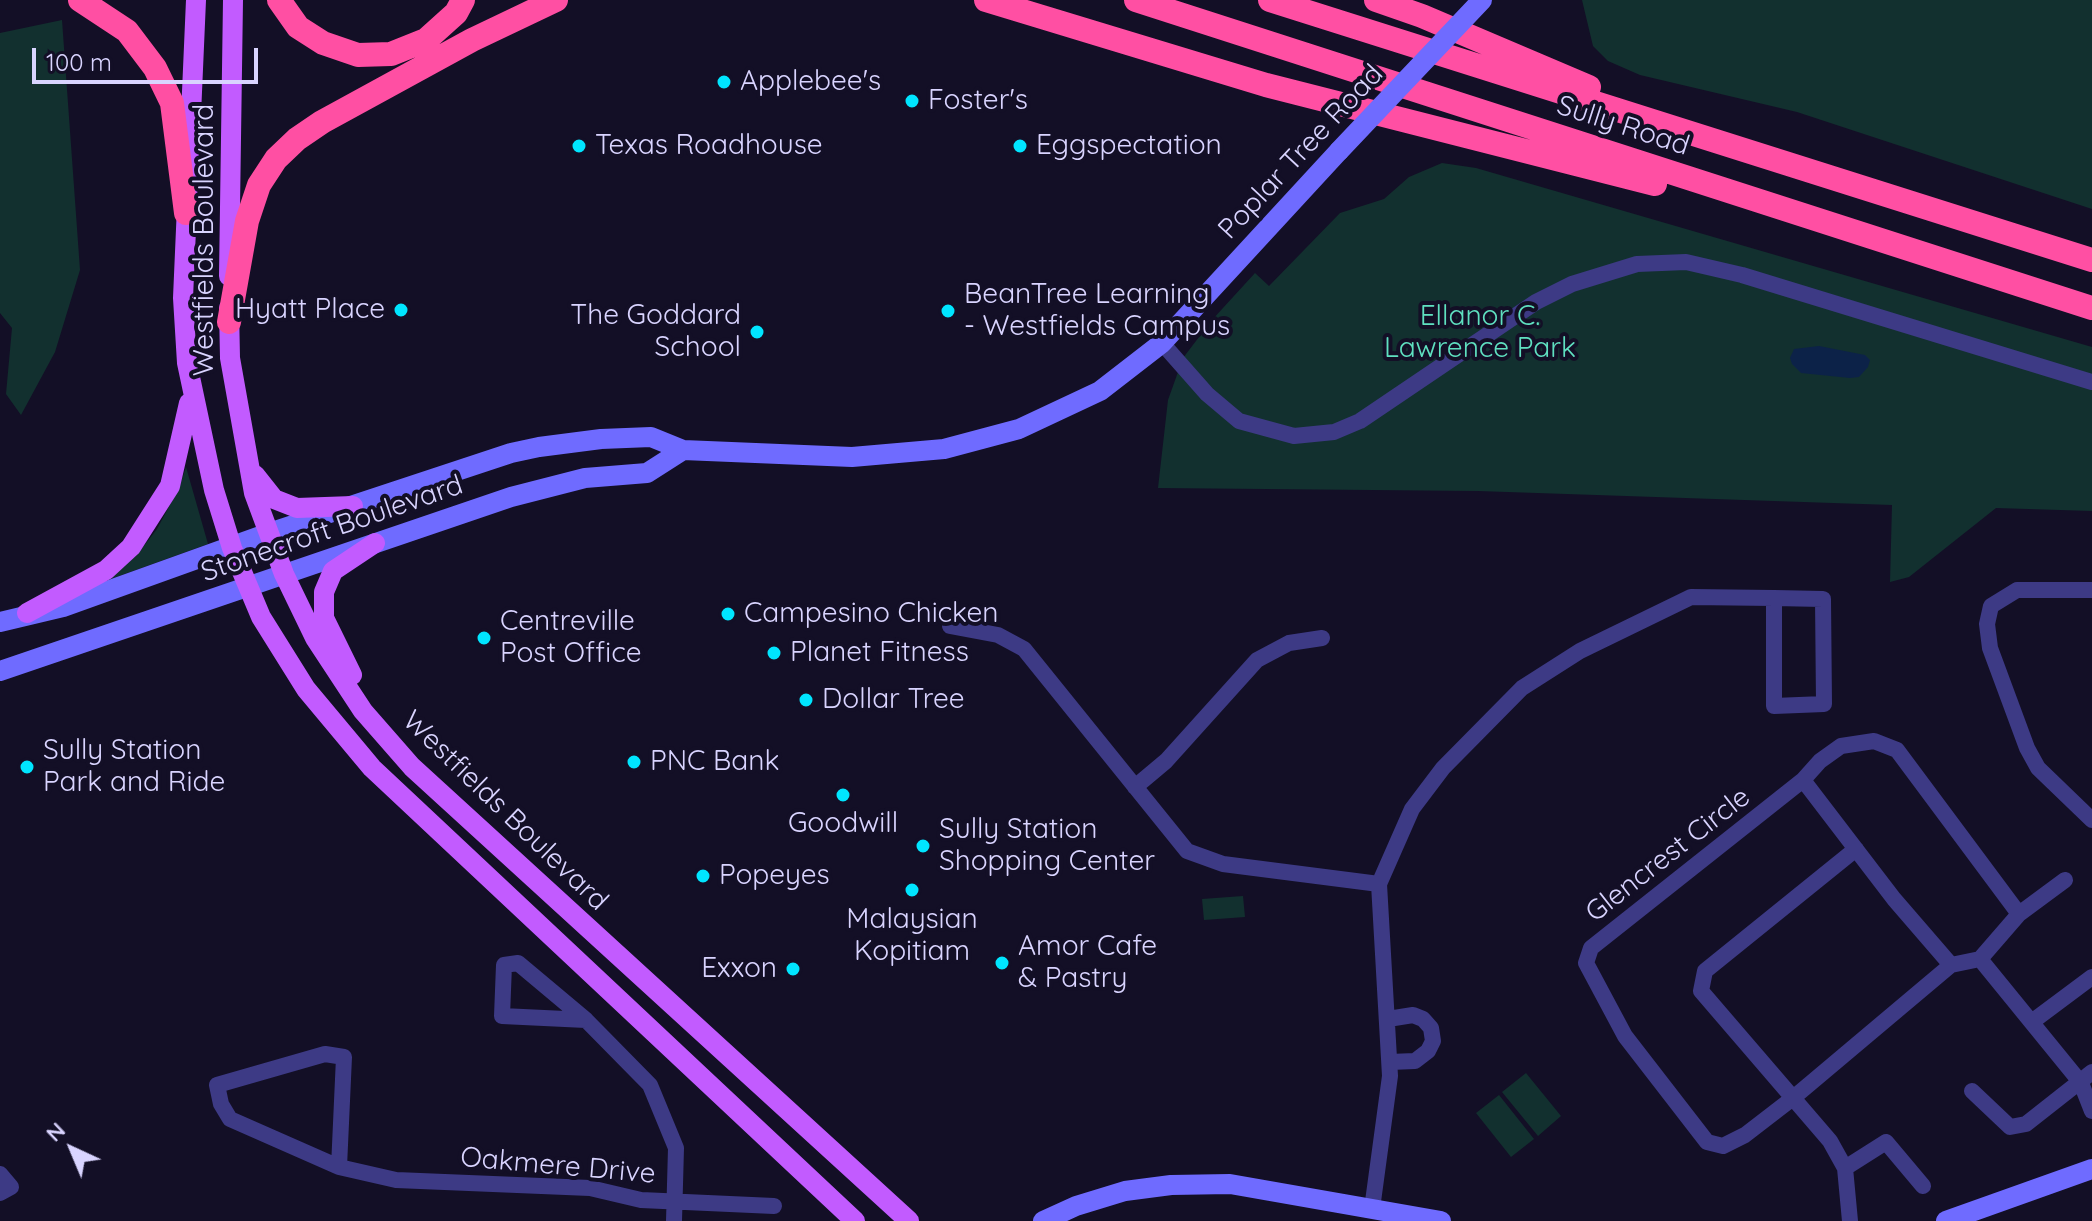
<!DOCTYPE html>
<style>
body{margin:0}
#map{position:relative;width:2092px;height:1221px;overflow:hidden;background:#130f26;font-family:Quicksand,sans-serif}
canvas{display:block}
.north{position:absolute;left:32px;top:1109px;width:80px;height:80px;-webkit-text-stroke:6px #130f26;paint-order:stroke;rotate:316deg;font-size:22px;font-weight:700;line-height:32px;text-align:center;color:#d9d4ff}
.north::after{content:'';display:block;margin:auto;width:28px;height:36px;background:#d9d4ff;clip-path:polygon(50% 0,100% 100%,50% 72%,0 100%)}
.scale{position:absolute;left:32px;top:48px;width:226px;height:36px;box-sizing:border-box;border:4px solid #d9d4ff;border-top:0;padding-left:10px;font-size:24px;line-height:28px;white-space:nowrap;color:#d9d4ff;-webkit-text-stroke:6px #130f26;paint-order:stroke}
</style>
<div id="map">
<canvas width="2092" height="1221"></canvas>
<div class="north">N</div>
<div class="scale">100 m</div>
</div>
<script>
const g = document.querySelector('canvas').getContext('2d');
g.lineJoin = 'round';
function fill(path, color) {
  g.fillStyle = color;
  g.fill(path, 'evenodd');
}
function poly(rows) {
  const path = new Path2D();
  for (const r of rows) {
    path.moveTo(r[0], r[1]);
    for (let i = 2; i < r.length; i += 2) path.lineTo(r[i], r[i + 1]);
  }
  return path;
}
function stroke(path, color, width, dash) {
  g.strokeStyle = color;
  g.lineWidth = width;
  g.lineCap = dash ? 'butt' : 'round';
  g.setLineDash(dash || []);
  g.stroke(path);
}
function label(font, color, halo, rows, align = 'center') {
  g.font = font + ' Quicksand,sans-serif';
  g.lineWidth = 8;
  g.setLineDash([]);
  g.textBaseline = 'middle';
  g.strokeStyle = halo;
  g.fillStyle = color;
  for (const [text, x, y, turn = 0] of rows) {
    g.save();
    g.translate(x, y);
    g.rotate((+turn || 0) * Math.PI / 180);
    g.textAlign = isNaN(turn) ? turn : align;
    if (halo) g.strokeText(text, 0, 0);
    g.fillText(text, 0, 0);
    g.restore();
  }
}
fill(poly([
 [1582,0,2092,0,2092,209,1797,112,1640,75,1608,61,1593,46],
 [62,20,80,270,55,352,21,415,6,394,12,328,0,313,0,33],
 [1442,163,1476,168,2092,347,2092,511,1996,508,1909,577,1890,582,1892,505,1478,491,1158,488,1168,400,1183,358,1212,320,1255,273,1269,286,1340,213,1384,199,1409,177],
 [186,467,208,544,105,581,136,556,157,529,179,488],
 [1243,896,1245,917,1204,920,1202,899],
 [1526,1073,1561,1116,1538,1136,1502,1092],
 [1499,1095,1534,1139,1511,1157,1476,1113]
]), '#12302f');
fill(poly([
 [1819,346,1865,355,1870,360,1868,367,1859,377,1850,378,1801,373,1792,364,1790,358,1794,349]
]), '#0c2248');
stroke(poly([
 [1162,343,1207,394,1239,421,1294,436,1334,432,1360,421,1536,302,1572,284,1637,264,1686,262,1742,275,2092,382],
 [2092,590,2017,590,1991,606,1987,624,1990,648,2027,748,2038,768,2092,820],
 [950,626,998,635,1024,649,1187,851,1223,864,1379,884],
 [1803,780,1894,899,1951,965,1980,959,2081,1083,2092,1111],
 [1135,787,1166,761,1257,660,1289,643,1322,638],
 [2019,914,2065,880],
 [1951,965,1793,1098,1745,1135,1723,1146,1707,1142,1625,1036,1586,963,1591,948,1803,780,1820,761,1841,746,1874,741,1897,750,2019,914,1980,959],
 [1388,1019,1413,1015,1423,1019,1431,1028,1433,1041,1428,1051,1415,1061,1390,1062],
 [586,1020,502,1016,504,965,518,963,586,1020,650,1085,676,1148,674,1221],
 [2033,1021,2092,977],
 [1972,1091,2010,1127,2026,1124,2092,1072],
 [339,1167,344,1057,325,1054,217,1085,221,1104,230,1119,339,1167,396,1180,590,1188,641,1200,774,1206],
 [1845,1168,1886,1142,1923,1186],
 [0,1174,11,1187,0,1193],
 [1372,1209,1390,1076,1379,884,1412,809,1443,768,1522,688,1580,651,1691,597,1774,598,1823,599,1824,704,1774,706,1774,598],
 [1850,1221,1845,1168,1830,1141,1701,991,1705,971,1856,849]
]), '#3d3a85', 16);
stroke(poly([
 [0,622,63,607,269,533,511,453,539,447,601,439,651,437,683,450,852,457,944,449,1019,429,1100,391,1162,343,1339,151],
 [0,671,511,497,585,478,647,473,683,450],
 [1043,1221,1076,1206,1125,1191,1171,1185,1230,1184,1441,1221],
 [1946,1221,2092,1169]
]), '#6f6bff', 20);
stroke(poly([
 [196,0,183,298,187,363,214,490,232,548,261,617,306,689,372,768,855,1221],
 [229,276,233,0],
 [229,308,230,358,254,493,284,574,315,638,363,711,412,767,909,1221],
 [255,475,274,499,297,508,353,506],
 [27,613,106,570,131,547,170,486,189,403],
 [352,675,324,618,324,592,333,571,375,543]
]), '#c25bff', 20);
stroke(poly([
 [80,0,127,31,155,68,172,103,186,213],
 [279,0,298,27,323,43,358,55,391,54,426,40,456,13,463,0],
 [986,0,1266,85,1655,184],
 [1136,0,2092,308],
 [1270,0,2092,260],
 [1376,0,1422,16,1589,87],
 [229,322,247,221,259,185,276,159,297,139,322,122,472,40,556,0]
]), '#ff4fa3', 24);
stroke(poly([
 [1339,151,1482,0]
]), '#6f6bff', 20);
for (const [x, y, r, color] of [
 [724,82,8,"#00e5ff"],
 [912,101,8,"#00e5ff"],
 [579,146,8,"#00e5ff"],
 [1020,146,8,"#00e5ff"],
 [401,310,8,"#00e5ff"],
 [948,311,8,"#00e5ff"],
 [757,332,8,"#00e5ff"],
 [728,614,8,"#00e5ff"],
 [484,638,8,"#00e5ff"],
 [774,653,8,"#00e5ff"],
 [806,700,8,"#00e5ff"],
 [634,762,8,"#00e5ff"],
 [27,767,8,"#00e5ff"],
 [843,795,8,"#00e5ff"],
 [923,846,8,"#00e5ff"],
 [703,876,8,"#00e5ff"],
 [912,890,8,"#00e5ff"],
 [1002,963,8,"#00e5ff"],
 [793,969,8,"#00e5ff"]
]) {
  const dot = new Path2D();
  dot.arc(x, y, r, 0, 2 * Math.PI);
  g.fillStyle = color;
  g.fill(dot);
  stroke(dot, '#130f26', 3);
}
label('28px', '#d9d4ff', '#130f26', [
 ["Applebee's",740,82],
 ["Foster's",928,101],
 ["Texas Roadhouse",595,146],
 ["Eggspectation",1036,146],
 ["BeanTree Learning",964,295],
 ["- Westfields Campus",964,327],
 ["Hyatt Place",385,310,"right"],
 ["The Goddard",741,316,"right"],
 ["School",741,348,"right"],
 ["Campesino Chicken",744,614],
 ["Centreville",500,622],
 ["Post Office",500,654],
 ["Planet Fitness",790,653],
 ["Dollar Tree",822,700],
 ["Sully Station",43,751],
 ["Park and Ride",43,783],
 ["PNC Bank",650,762],
 ["Goodwill",843,824,"center"],
 ["Sully Station",939,830],
 ["Shopping Center",939,862],
 ["Popeyes",719,876],
 ["Malaysian",912,920,"center"],
 ["Kopitiam",912,952,"center"],
 ["Amor Cafe",1018,947],
 ["& Pastry",1018,979],
 ["Exxon",777,969,"right"]
], 'left');
label('28px', '#d9d4ff', '#130f26', [
 ["Sully Road",1623,126,18],
 ["Poplar Tree Road",1301,152,-47],
 ["Westfields Boulevard",205,240,-90],
 ["Stonecroft Boulevard",332,529,-19],
 ["Westfields Boulevard",505,811,44],
 ["Glencrest Circle",1668,855,-38],
 ["Oakmere Drive",558,1166,5]
]);
label('28px', '#5fe0c0', '#130f26', [
 ["Ellanor C.",1480,317],
 ["Lawrence Park",1480,349]
]);
</script>
